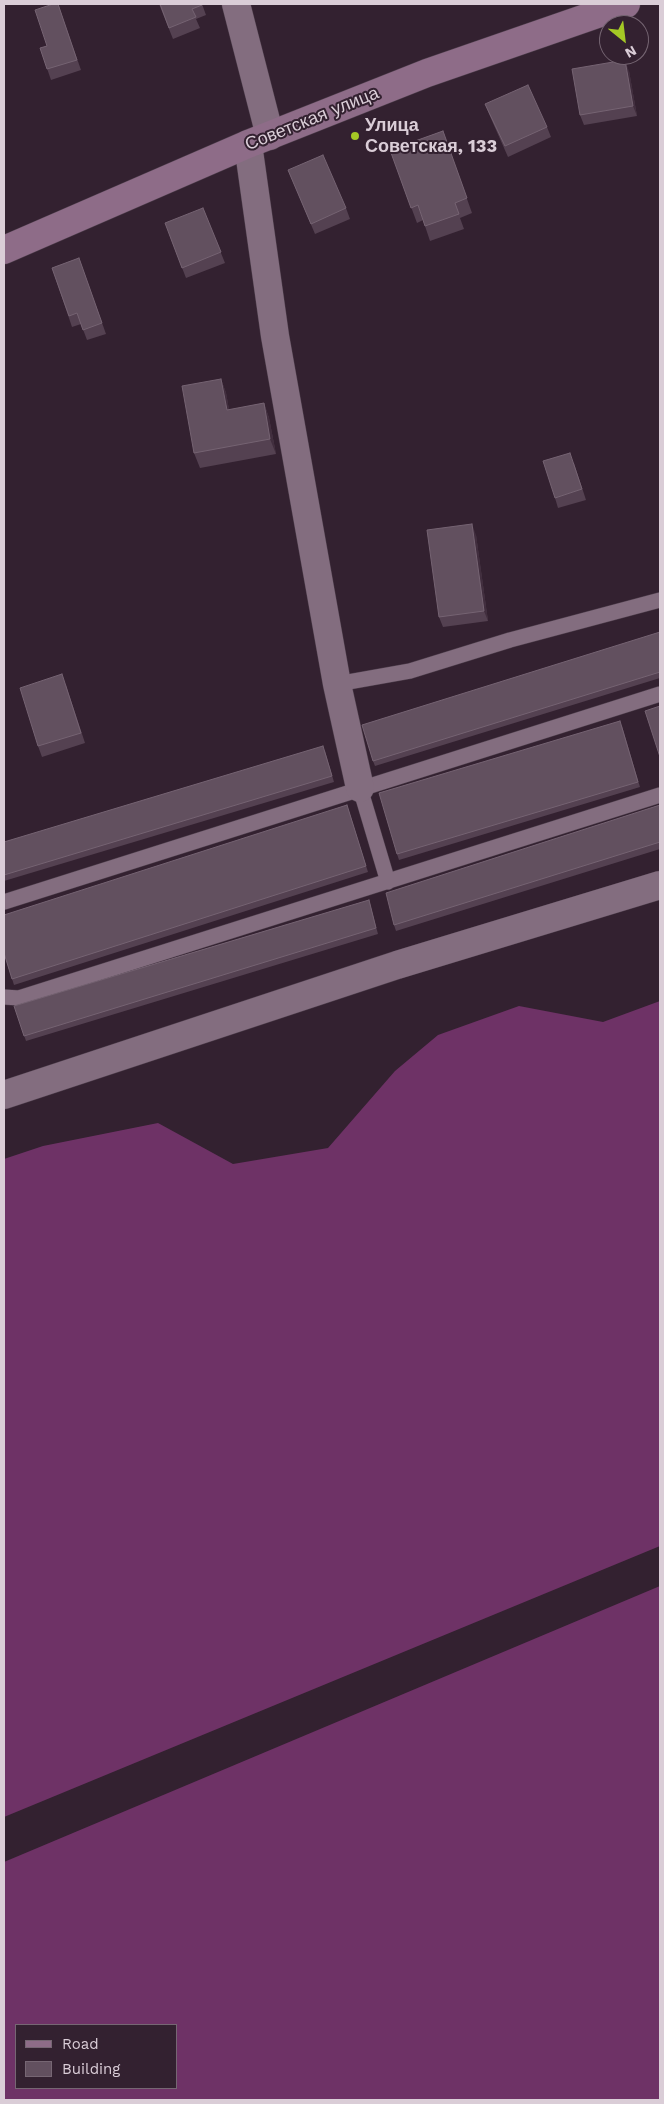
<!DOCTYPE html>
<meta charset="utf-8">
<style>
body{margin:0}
#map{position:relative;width:664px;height:2104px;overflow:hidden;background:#332130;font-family:"Work Sans",sans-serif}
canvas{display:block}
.frame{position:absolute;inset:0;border:5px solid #dacdd7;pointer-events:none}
.legend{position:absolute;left:15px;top:2024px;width:162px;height:65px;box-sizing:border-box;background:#332130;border:1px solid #766673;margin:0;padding:6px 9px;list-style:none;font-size:15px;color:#dacdd7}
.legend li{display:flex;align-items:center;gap:10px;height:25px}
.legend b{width:25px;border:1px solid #766673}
.north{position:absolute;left:599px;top:15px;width:50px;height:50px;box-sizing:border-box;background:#332130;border:1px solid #766673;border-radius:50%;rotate:151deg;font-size:14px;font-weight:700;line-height:20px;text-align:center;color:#dacdd7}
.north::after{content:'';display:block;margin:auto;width:18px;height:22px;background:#a4c825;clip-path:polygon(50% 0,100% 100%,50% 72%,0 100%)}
</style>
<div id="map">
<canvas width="664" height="2104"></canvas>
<div class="frame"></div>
<ul class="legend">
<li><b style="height:6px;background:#8e6c88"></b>Road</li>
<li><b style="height:14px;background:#62505f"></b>Building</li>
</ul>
<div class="north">N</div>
</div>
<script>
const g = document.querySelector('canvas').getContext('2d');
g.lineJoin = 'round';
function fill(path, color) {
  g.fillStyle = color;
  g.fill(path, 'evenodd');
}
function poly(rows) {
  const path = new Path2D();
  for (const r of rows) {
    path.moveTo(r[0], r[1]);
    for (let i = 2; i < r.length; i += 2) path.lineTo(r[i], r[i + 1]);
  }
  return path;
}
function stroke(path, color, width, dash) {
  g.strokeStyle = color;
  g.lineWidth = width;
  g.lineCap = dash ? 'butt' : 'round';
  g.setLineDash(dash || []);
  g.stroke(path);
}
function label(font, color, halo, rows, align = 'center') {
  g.font = font + ' "Work Sans",sans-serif';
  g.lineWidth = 4;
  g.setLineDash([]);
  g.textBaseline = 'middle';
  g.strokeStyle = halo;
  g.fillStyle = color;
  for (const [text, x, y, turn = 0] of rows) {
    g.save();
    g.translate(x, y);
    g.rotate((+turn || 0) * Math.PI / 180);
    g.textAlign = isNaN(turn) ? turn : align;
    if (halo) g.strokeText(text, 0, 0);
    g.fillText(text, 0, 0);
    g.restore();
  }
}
fill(poly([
 [660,1001,660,1546,4,1817,4,1159,43,1146,158,1123,233,1164,328,1148,395,1071,438,1035,519,1006,603,1022],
 [660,1586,660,2100,4,2100,4,1862],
 [16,2025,176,2025,176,2088,16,2088]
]), '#6e3266');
const lane = poly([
 [337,684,410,671,510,640,660,600],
 [360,788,388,882],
 [4,902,660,694],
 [4,997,19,998,660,795]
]);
const street = poly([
 [236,4,270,136],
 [248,144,275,336,337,684,360,788],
 [4,1095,397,965,660,885]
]);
const secondary = poly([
 [4,250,248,144,427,73,626,4]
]);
stroke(lane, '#4c3d4a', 16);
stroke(street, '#4c3d4a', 29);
stroke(secondary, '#4c3d4a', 29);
stroke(lane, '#836d7f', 15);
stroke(street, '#836d7f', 28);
stroke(secondary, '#8e6c88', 28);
fill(poly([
 [58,4,81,70,51,80,40,48,47,46],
 [159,4,202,4,206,15,196,19,200,28,173,39],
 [629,71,637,116,584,125,580,115],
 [485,104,547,127,551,137,508,157,489,114],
 [443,131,472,213,460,218,464,229,430,241,423,220,417,223,390,150],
 [288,170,346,208,350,219,315,234],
 [203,208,225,263,186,278,169,234],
 [79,258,106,334,87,340,81,324,72,327,52,268],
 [221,379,226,393,229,410,264,403,269,418,276,454,200,468,194,453],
 [574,463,586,500,558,508,555,498],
 [476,535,488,621,443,627,439,617],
 [660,632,660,678,375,766,373,761],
 [66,685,85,743,42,757,38,746],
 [622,726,640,787,399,860,397,854],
 [325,751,334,782,4,881,4,842],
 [347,805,368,872,14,985,4,953],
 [660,805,660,849,396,931,394,925],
 [369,900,378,934,26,1041,14,1006]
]), '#544151');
fill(poly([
 [625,60,629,71,637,116,633,106],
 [221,379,226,393,232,425,227,410],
 [264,403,269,418,276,454,270,439],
 [472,524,476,535,488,621,484,611]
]), '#412e3e');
const building = poly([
 [53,4,58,4,77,60,47,69,40,48,47,46,35,10,53,4],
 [160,4,202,4,202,5,192,9,196,17,169,28,160,4],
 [625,60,633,106,580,115,572,69,625,60],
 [528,85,547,127,505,146,485,104,528,85],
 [443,131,467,198,455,203,459,214,425,226,418,205,411,208,390,150,443,131],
 [323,155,346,208,311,224,288,170,323,155],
 [203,208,221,252,182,268,165,223,203,208],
 [79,258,102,323,83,330,77,313,69,316,52,268,79,258],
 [221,379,227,410,264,403,270,439,194,453,182,386,221,379],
 [570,453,582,489,555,498,543,461,570,453],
 [472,524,484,611,439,617,427,530,472,524],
 [660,632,660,672,373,761,362,725,660,632],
 [62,674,81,733,38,746,20,688,62,674],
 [660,706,660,757,645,711,660,706],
 [620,721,638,782,397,854,379,793,620,721],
 [323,746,332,776,4,875,4,842,323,746],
 [347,805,366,866,12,979,4,953,4,915,347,805],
 [660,805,660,842,394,925,386,893,660,805],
 [369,900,376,928,24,1036,14,1006,369,900]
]);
fill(building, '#62505f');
stroke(building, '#756372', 1);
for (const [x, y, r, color] of [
 [355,136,5,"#a4c825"]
]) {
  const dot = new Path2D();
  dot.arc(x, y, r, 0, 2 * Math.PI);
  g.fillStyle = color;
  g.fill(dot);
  stroke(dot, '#332130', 2);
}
label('18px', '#dacdd7', '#332130', [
 ["Советская улица",312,119,-22]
]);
label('bold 18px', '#dacdd7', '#332130', [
 ["Улица",365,126],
 ["Советская, 133",365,147]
], 'left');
</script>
